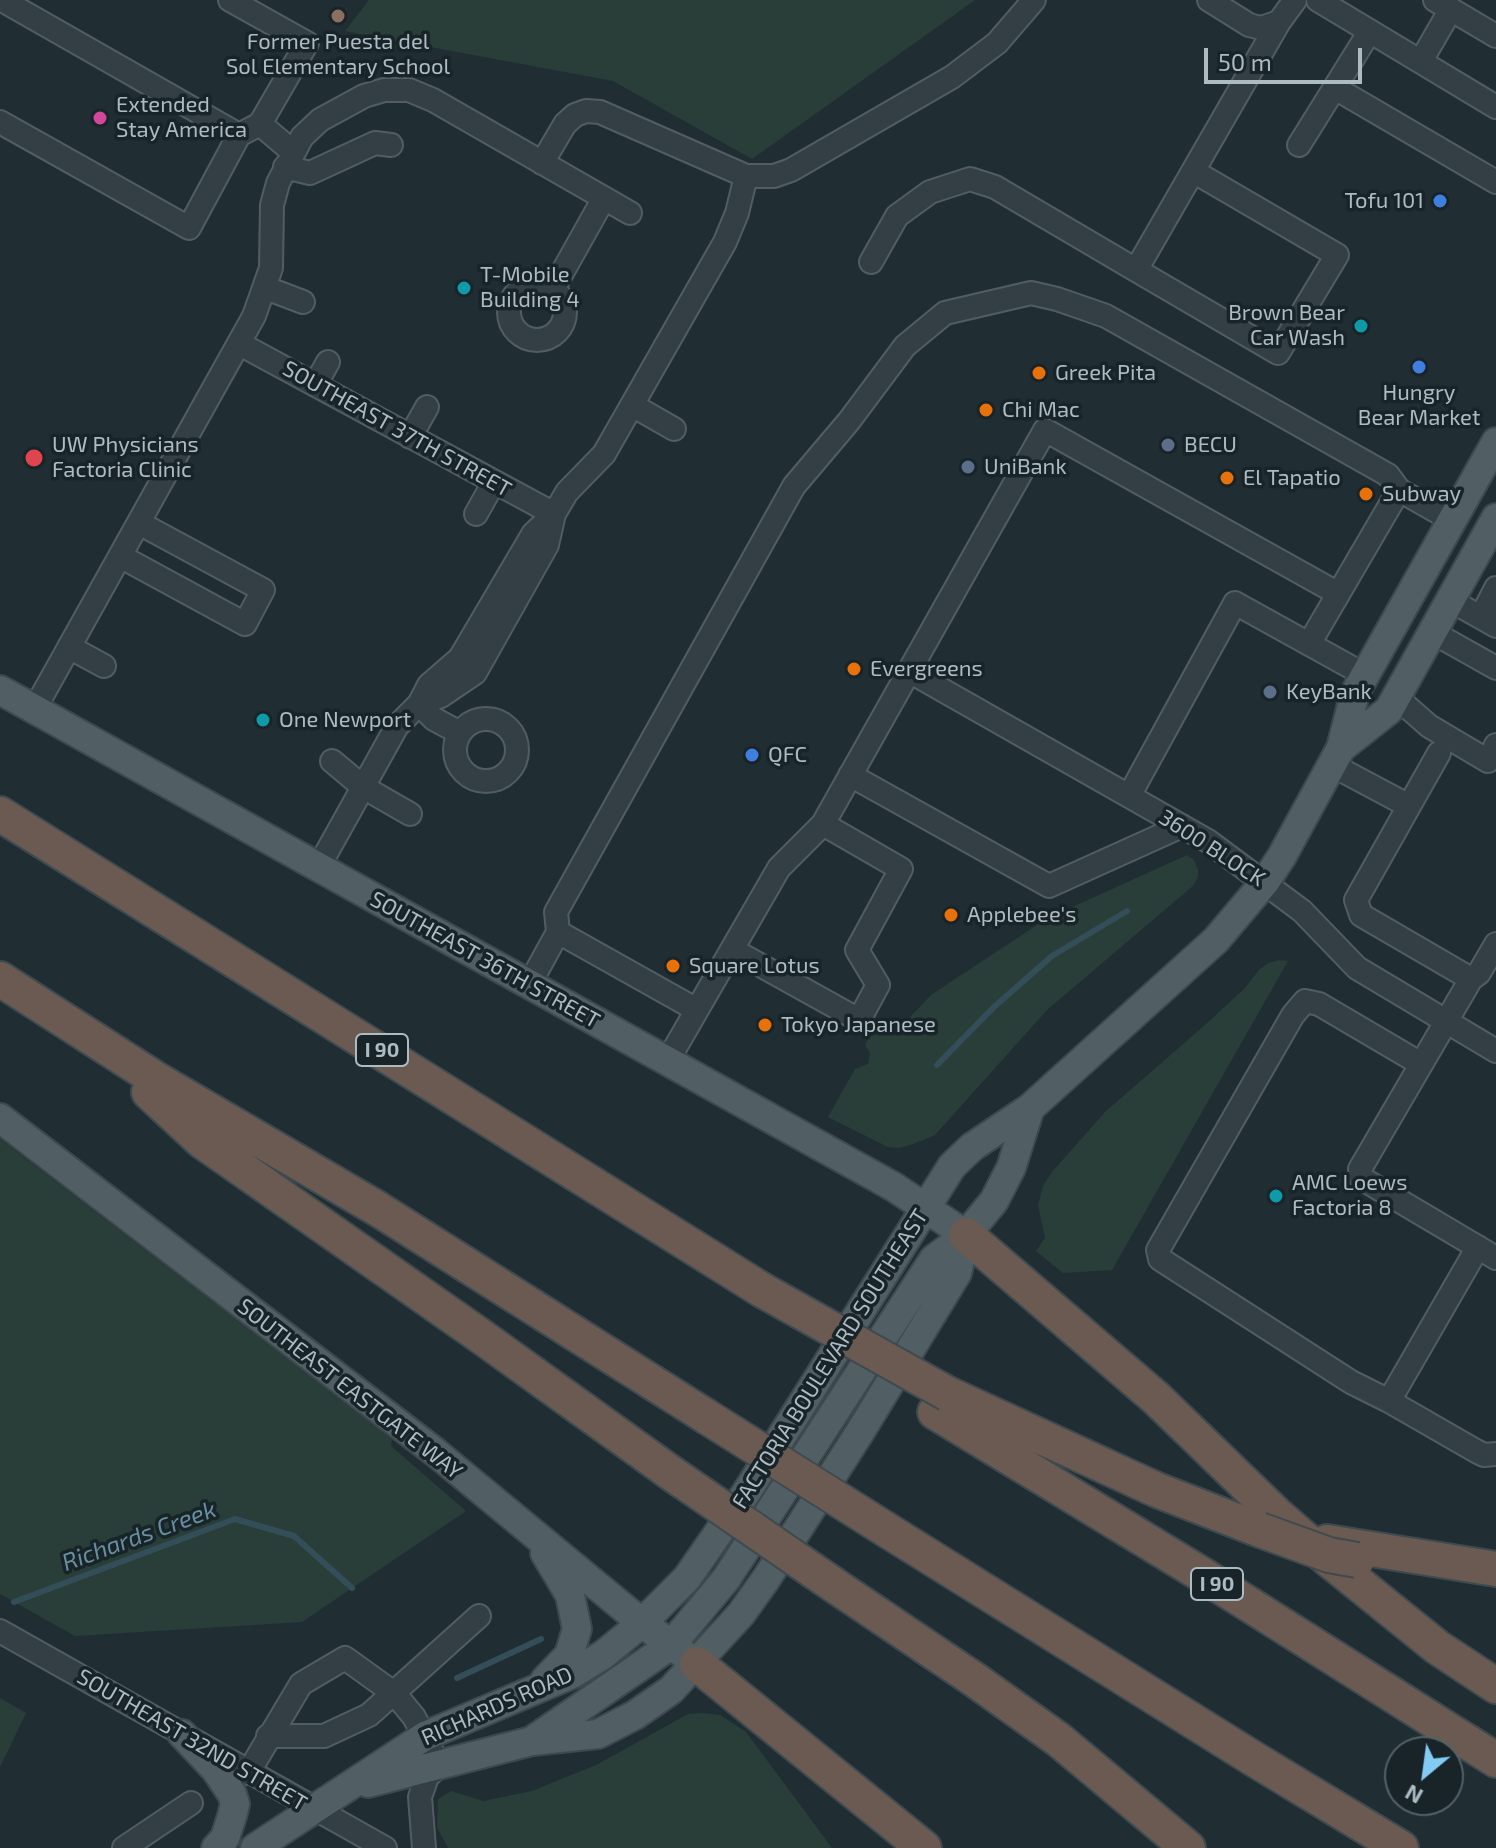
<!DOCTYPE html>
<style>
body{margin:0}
#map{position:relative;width:1496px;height:1848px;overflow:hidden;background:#202e34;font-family:"Exo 2",sans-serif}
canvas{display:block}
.north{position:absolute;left:1384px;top:1736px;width:80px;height:80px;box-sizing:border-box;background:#192429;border:2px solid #546066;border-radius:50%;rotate:209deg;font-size:22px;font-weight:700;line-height:32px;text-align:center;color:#adbbc2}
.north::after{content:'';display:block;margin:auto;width:28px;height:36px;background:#83cbf2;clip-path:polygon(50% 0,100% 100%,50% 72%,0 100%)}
.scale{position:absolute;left:1204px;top:48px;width:158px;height:36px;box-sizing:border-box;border:4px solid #adbbc2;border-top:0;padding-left:10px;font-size:24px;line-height:28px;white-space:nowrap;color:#adbbc2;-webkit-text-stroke:6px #192429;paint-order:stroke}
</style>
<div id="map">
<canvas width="1496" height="1848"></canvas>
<div class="north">N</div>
<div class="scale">50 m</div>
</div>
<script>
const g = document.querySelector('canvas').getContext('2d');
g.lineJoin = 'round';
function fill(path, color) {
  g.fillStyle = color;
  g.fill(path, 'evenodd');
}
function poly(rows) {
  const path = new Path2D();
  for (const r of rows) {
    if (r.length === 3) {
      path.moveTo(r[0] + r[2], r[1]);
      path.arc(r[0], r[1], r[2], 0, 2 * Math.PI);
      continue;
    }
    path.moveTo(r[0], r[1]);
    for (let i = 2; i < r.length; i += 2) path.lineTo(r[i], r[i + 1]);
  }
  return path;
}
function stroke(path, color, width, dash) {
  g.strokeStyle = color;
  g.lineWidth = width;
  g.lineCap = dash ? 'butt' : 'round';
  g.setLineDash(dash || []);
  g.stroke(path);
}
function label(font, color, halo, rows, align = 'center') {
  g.font = font + ' "Exo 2",sans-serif';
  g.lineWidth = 7;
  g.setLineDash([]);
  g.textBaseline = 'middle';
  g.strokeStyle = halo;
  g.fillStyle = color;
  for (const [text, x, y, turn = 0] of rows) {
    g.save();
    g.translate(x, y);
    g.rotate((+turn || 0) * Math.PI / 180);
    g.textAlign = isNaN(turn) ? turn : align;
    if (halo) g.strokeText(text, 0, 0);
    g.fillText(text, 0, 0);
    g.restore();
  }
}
fill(poly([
 [369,0,975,0,752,159,613,81,345,31],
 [1187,855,1194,860,1198,870,1198,876,1194,885,1047,1010,935,1135,913,1144,899,1148,888,1147,828,1117,855,1069,868,1064,870,1053,865,1045,877,1023,895,1033,931,995,1046,919],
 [1279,960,1288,961,1112,1270,1063,1273,1036,1251,1045,1238,1038,1205,1043,1186,1052,1172,1105,1112,1206,1024,1245,988,1259,970,1268,963],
 [0,1139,392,1439,391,1446,466,1511,302,1622,75,1636,0,1594],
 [0,1698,26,1713,0,1767],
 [703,1713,720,1715,746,1732,832,1848,448,1848,437,1827,438,1799,451,1791,483,1801,532,1791,598,1764,688,1714]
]), '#293e38');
stroke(poly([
 [937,1065,994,1007,1052,956,1127,911],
 [14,1602,235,1519,294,1536,352,1588],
 [457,1678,541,1639]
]), '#334d59', 6);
const minor = poly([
 [2,0,239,135],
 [1209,0,1249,25,1261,28,1279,22,1295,0],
 [1318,0,1496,107],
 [1435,0,1496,36],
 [1421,61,1451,9],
 [1335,88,1496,182],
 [0,122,189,228,239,135,260,124,307,43,230,0],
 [260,124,293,152],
 [1299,145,1370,31],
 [542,163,565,124,575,115,586,111,600,112,746,176,774,176,791,170,952,77,997,43,1034,0],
 [285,167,310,173,375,143,391,145],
 [871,262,897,216,930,192,970,179,995,187,1136,270,1279,22],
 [1136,270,1278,353,1337,255,1193,171],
 [537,312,28],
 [266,288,303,302],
 [553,289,604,198],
 [240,344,554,514],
 [315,385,328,362],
 [632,405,674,429],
 [410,437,427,407],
 [476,514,494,482],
 [120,556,245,624,263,590,139,523],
 [1450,600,1496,626],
 [1481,617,1496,588],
 [1432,632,1496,668],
 [1309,644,1399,490],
 [69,647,104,666],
 [909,671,1208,841,1302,911,1357,968,1496,1051],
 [1396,697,1429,726,1488,761,1496,745],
 [419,704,441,696,475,673,547,545,554,514,567,492,604,454,725,242,737,213,746,176],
 [419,704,434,719,460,733],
 [34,710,254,316,271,268,272,205,278,183,302,137,320,120,364,96,384,90,409,90,433,100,630,213],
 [486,750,31],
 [1439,753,1356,900,1361,915,1471,979],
 [332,761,363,787,410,814],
 [1332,765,1409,806],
 [850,775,1049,886,1182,826],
 [1129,796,1235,603,1365,675],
 [318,868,397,726,419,704,429,685,460,658,533,534,554,514],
 [558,932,556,912,794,486,849,421,905,346,945,313,1031,293,1057,299,1106,316,1388,475,1399,490,1452,520],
 [1496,944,1479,973,1471,979,1360,1169,1361,1178,1496,1258],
 [733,950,859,1020,878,985,857,950,901,869,823,824],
 [529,985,558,932,697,1010],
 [668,1060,779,868,823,824,1045,430,1337,593],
 [1478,1247,1389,1401,1476,1451,1484,1455,1496,1454],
 [1389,1401,1351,1382,1160,1259,1158,1250,1293,1015,1305,1001,1319,1004,1421,1064],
 [0,1631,385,1848],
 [268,1736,324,1736,369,1715,479,1616],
 [248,1773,301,1684,345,1658,395,1694,414,1717,439,1765,427,1777,420,1797,424,1848],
 [124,1848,191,1803]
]);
const major = poly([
 [0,690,894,1187,966,1235],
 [1341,748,1389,710,1496,518],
 [0,1118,435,1452,642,1623,697,1664],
 [545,1553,570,1595,577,1629,569,1655,545,1680],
 [182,1734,216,1770,232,1794,235,1804,232,1816,225,1838,216,1848],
 [536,1738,671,1645,726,1579,934,1259,966,1235,994,1201,1011,1168,1030,1108],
 [368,1783,532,1741,598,1734,635,1715,671,1690,741,1614,766,1579,860,1432,957,1273,966,1235],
 [255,1848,425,1736,572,1674,603,1655,642,1623,687,1578,746,1493,952,1166,972,1147,1030,1108,1216,940,1265,882,1282,856,1341,748,1355,693,1496,442]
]);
const highway = poly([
 [0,814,762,1290],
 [0,979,159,1081,378,1209,704,1415],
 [149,1092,202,1141,482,1337,671,1473],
 [966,1235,1156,1398,1275,1513,1328,1559,1437,1647,1496,1686],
 [948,1394,1157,1490,1260,1530,1283,1534],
 [935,1412,1201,1574,1496,1760],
 [890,1532,1254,1759,1401,1848],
 [1327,1542,1496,1569],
 [834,1585,975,1680,1059,1740,1188,1848],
 [697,1664,924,1848]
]);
stroke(minor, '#515d63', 26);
stroke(major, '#3d484f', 32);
stroke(highway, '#3e4a50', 38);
stroke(minor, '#333f45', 22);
stroke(major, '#515f65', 28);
stroke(highway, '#6b5a51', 34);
const highwayBridge = poly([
 [762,1290,948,1394],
 [704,1415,890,1532],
 [671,1473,834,1585],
 [1260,1530,1329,1555,1357,1560]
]);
stroke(highwayBridge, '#3e4a50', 38, []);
stroke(highwayBridge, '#6b5a51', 34);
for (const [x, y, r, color] of [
 [338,16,8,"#8d6e63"],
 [100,118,8,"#d1479c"],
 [1440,201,8,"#3f7fe0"],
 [464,288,8,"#0f9aa8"],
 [1361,326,8,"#0f9aa8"],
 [1419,367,8,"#3f7fe0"],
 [1039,373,8,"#e8710a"],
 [986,410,8,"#e8710a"],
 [1168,445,8,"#5c6f8a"],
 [34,458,10,"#e0444e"],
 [968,467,8,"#5c6f8a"],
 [1227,478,8,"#e8710a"],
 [1366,494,8,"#e8710a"],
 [854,669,8,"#e8710a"],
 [1270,692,8,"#5c6f8a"],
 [263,720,8,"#0f9aa8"],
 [752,755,8,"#3f7fe0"],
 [951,915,8,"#e8710a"],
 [673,966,8,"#e8710a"],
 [765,1025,8,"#e8710a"],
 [1276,1196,8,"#0f9aa8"]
]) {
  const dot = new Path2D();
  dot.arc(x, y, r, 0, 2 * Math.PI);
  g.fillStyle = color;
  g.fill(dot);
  stroke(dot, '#192429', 3);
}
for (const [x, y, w] of [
 [382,1050,52],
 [1217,1584,52]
]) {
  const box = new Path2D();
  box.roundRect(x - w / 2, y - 16, w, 32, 6);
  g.fillStyle = '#192429';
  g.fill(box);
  stroke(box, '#adbbc2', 2);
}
label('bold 20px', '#adbbc2', null, [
 ["I 90",382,1050],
 ["I 90",1217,1584]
]);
label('22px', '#adbbc2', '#192429', [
 ["Former Puesta del",338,42,"center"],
 ["Sol Elementary School",338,67,"center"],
 ["Extended",116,105],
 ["Stay America",116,130],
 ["Tofu 101",1424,201,"right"],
 ["T-Mobile",480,275],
 ["Building 4",480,300],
 ["Brown Bear",1345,313,"right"],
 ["Car Wash",1345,338,"right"],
 ["Greek Pita",1055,373],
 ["Hungry",1419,393,"center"],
 ["Bear Market",1419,418,"center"],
 ["Chi Mac",1002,410],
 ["UW Physicians",52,445],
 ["Factoria Clinic",52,470],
 ["BECU",1184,445],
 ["UniBank",984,467],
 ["El Tapatio",1243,478],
 ["Subway",1382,494],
 ["Evergreens",870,669],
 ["KeyBank",1286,692],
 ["One Newport",279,720],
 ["QFC",768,755],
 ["Applebee's",967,915],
 ["Square Lotus",689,966],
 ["Tokyo Japanese",781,1025],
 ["AMC Loews",1292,1183],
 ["Factoria 8",1292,1208]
], 'left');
label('22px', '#adbbc2', '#192429', [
 ["SOUTHEAST 37TH STREET",397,429,29],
 ["3600 BLOCK",1212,848,33],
 ["SOUTHEAST 36TH STREET",485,960,29],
 ["FACTORIA BOULEVARD SOUTHEAST",830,1359,-58],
 ["SOUTHEAST EASTGATE WAY",350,1389,38],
 ["RICHARDS ROAD",497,1706,-24],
 ["SOUTHEAST 32ND STREET",192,1740,30]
]);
label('italic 24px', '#678fa0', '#192429', [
 ["Richards Creek",139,1536,-20]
]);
</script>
